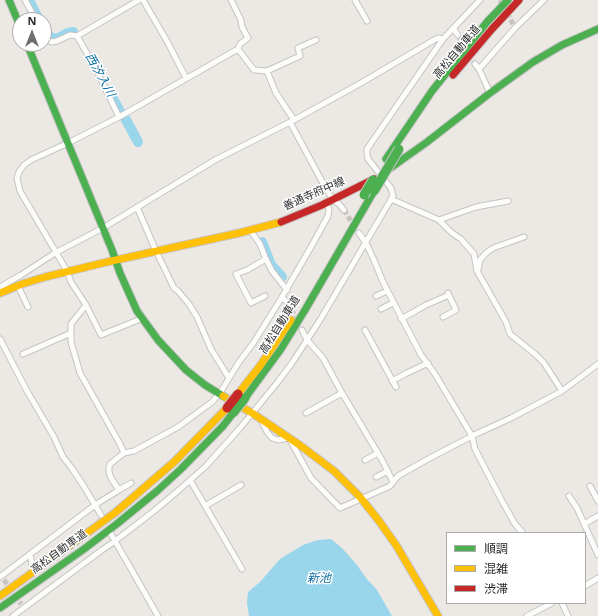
<!DOCTYPE html>
<meta charset="utf-8">
<style>
body{margin:0}
#map{position:relative;width:598px;height:616px;overflow:hidden;background:#ece8e4;font-family:"Noto Sans","Noto Sans JP",sans-serif}
canvas{display:block}
.legend{position:absolute;left:446px;top:532px;width:140px;height:72px;box-sizing:border-box;background:#fff;border:1px solid #ababab;margin:0;padding:5px 7px;list-style:none;font-size:12px;color:#2e2e2e}
.legend li{display:flex;align-items:center;gap:8px;height:20px}
.legend b{width:20px;border:1px solid #ababab}
.north{position:absolute;left:12px;top:12px;width:40px;height:40px;box-sizing:border-box;background:#fff;border:1px solid #ababab;border-radius:50%;rotate:0deg;font-size:11px;font-weight:700;line-height:16px;text-align:center;color:#2e2e2e}
.north::after{content:'';display:block;margin:auto;width:14px;height:18px;background:#706f6e;clip-path:polygon(50% 0,100% 100%,50% 72%,0 100%)}
</style>
<div id="map">
<canvas width="598" height="616"></canvas>
<ul class="legend">
<li><b style="height:5px;background:#4caf50"></b>順調</li>
<li><b style="height:5px;background:#ffc107"></b>混雑</li>
<li><b style="height:5px;background:#c62828"></b>渋滞</li>
</ul>
<div class="north">N</div>
</div>
<script>
const g = document.querySelector('canvas').getContext('2d');
g.lineJoin = 'round';
function fill(path, color) {
  g.fillStyle = color;
  g.fill(path, 'evenodd');
}
function poly(rows) {
  const path = new Path2D();
  for (const r of rows) {
    path.moveTo(r[0], r[1]);
    for (let i = 2; i < r.length; i += 2) path.lineTo(r[i], r[i + 1]);
  }
  return path;
}
function stroke(path, color, width, dash) {
  g.strokeStyle = color;
  g.lineWidth = width;
  g.lineCap = dash ? 'butt' : 'round';
  g.setLineDash(dash || []);
  g.stroke(path);
}
function label(font, color, halo, rows, align = 'center') {
  g.font = font + ' "Noto Sans","Noto Sans JP",sans-serif';
  g.lineWidth = 3;
  g.setLineDash([]);
  g.textBaseline = 'middle';
  g.strokeStyle = halo;
  g.fillStyle = color;
  for (const [text, x, y, turn = 0] of rows) {
    g.save();
    g.translate(x, y);
    g.rotate((+turn || 0) * Math.PI / 180);
    g.textAlign = isNaN(turn) ? turn : align;
    if (halo) g.strokeText(text, 0, 0);
    g.fillText(text, 0, 0);
    g.restore();
  }
}
fill(poly([
 [331,539,342,548,357,565,366,578,377,590,392,616,249,616,247,603,248,592,260,582,280,559,303,545,318,540]
]), '#99d6ec');
stroke(poly([
 [29,0,39,20],
 [44,28,50,37,57,39,68,33,73,32],
 [109,92,121,113],
 [125,118,138,142],
 [262,242,271,265,282,277]
]), '#99d6ec', 10);
stroke(poly([
 [500,0,513,24],
 [458,35,475,64],
 [344,210,354,226],
 [288,303,298,322],
 [4,580,11,589],
 [15,596,21,604]
]), '#c6c3c0', 5, [5, 2.5]);
const street = poly([
 [25,0,36,20],
 [143,0,168,43,186,78],
 [231,0,241,20,242,27,248,38,240,44,238,49,119,117,68,143,31,160,24,165,19,172,17,178,20,191,67,271,71,282,86,305,71,324,71,342,80,373,120,444,124,453,134,451,178,427,212,402,220,393,239,362,254,342,282,297,311,247,328,216,329,209,326,203],
 [355,0,367,21],
 [453,28,458,35],
 [44,35,48,40,52,42,57,41,70,35,77,36,139,0],
 [77,36,96,69,119,117],
 [238,49,254,70,267,71,276,93,294,120],
 [475,64,479,69,490,93],
 [479,69,515,28,544,0],
 [267,71,300,56,298,48,316,40],
 [290,122,325,187,333,200,339,204,344,210],
 [391,199,439,220,452,233,461,239,474,254,477,271,506,322,510,334,535,354,544,363,562,391],
 [137,207,156,251,174,288,178,291,189,304,197,317,211,349,229,378],
 [439,220,476,207,508,201],
 [250,230,260,244,265,257,272,271,287,290],
 [359,233,366,243,374,260,383,282,421,355,435,374,472,436,475,449,502,501,515,524,523,533],
 [478,270,480,260,486,253,493,248,524,237],
 [18,286,28,307],
 [0,287,21,275,55,253,103,228,215,160,294,120,361,83,434,40,438,38,443,39],
 [265,296,251,303,236,274,247,270,266,259],
 [376,296,387,291],
 [282,297,288,303],
 [86,305,101,335,143,318],
 [381,309,393,303],
 [443,317,456,310,448,293],
 [401,319,426,305,449,295],
 [302,330,307,340,323,358,342,393,382,460,393,482],
 [365,330,396,387],
 [0,339,27,391,54,437,63,457,71,467,83,485,101,515],
 [23,354,71,333],
 [392,381,407,373,428,363],
 [306,413,342,393],
 [261,419,267,432,272,438,278,440,289,438,311,478,340,508,372,494,390,486,398,476,428,459,476,434,511,418,562,391,598,364],
 [365,460,378,453],
 [376,477,388,471],
 [190,480,242,569],
 [590,486,598,501],
 [119,490,131,483],
 [569,496,577,508,598,555],
 [205,506,241,485],
 [584,524,598,516],
 [111,534,158,616],
 [30,554,32,565],
 [0,577,95,505,119,490,111,478,109,472,109,467,110,464,124,453],
 [585,586,598,578],
 [562,603,568,616],
 [13,616,102,550,115,541,154,511,179,490,206,466,240,428,277,383,292,363,320,320,393,196,391,188,368,159,367,154,367,149,443,39,480,0],
 [527,616,552,603]
]);
const fast = poly([
 [9,0,20,26],
 [27,44,112,250,120,273,137,311,158,340,186,370,205,385,223,396],
 [386,159,432,91,487,22,508,0],
 [389,169,427,142,490,93,533,62,562,45,598,29],
 [245,398,281,349,305,310,374,191],
 [0,608,84,549,118,523,157,491,181,469,223,426,233,413]
]);
const slow = poly([
 [0,293,22,284,45,277,107,262,239,233,281,222],
 [238,394,260,366,291,320],
 [223,396,252,413,301,446,334,471,360,497,379,521,396,545,438,616],
 [0,596,116,512,174,462,227,408]
]);
const jam = poly([
 [453,75,492,29,519,0],
 [281,222,322,205,374,179]
]);
stroke(street, '#c5c4c5', 7);
stroke(fast, '#c5c4c5', 9);
stroke(slow, '#c5c4c5', 9);
stroke(jam, '#c5c4c5', 9);
stroke(street, '#fcfcfb', 5);
stroke(fast, '#4caf50', 7);
stroke(slow, '#ffc107', 7);
stroke(jam, '#c62828', 7);
const fastBridge = poly([
 [374,191,399,149],
 [364,195,373,180],
 [233,413,245,398]
]);
const jamBridge = poly([
 [227,408,238,394]
]);
stroke(fastBridge, '#c6c5c4', 11, []);
stroke(jamBridge, '#c6c5c4', 11, []);
stroke(fastBridge, '#4caf50', 9);
stroke(jamBridge, '#c62828', 9);
label('11px', '#2e2e2e', '#fff', [
 ["高松自動車道",457,52,-50],
 ["善通寺府中線",314,194,-24],
 ["高松自動車道",280,325,-58],
 ["高松自動車道",59,552,-36]
]);
label('italic 12px', '#0d6fa3', '#fff', [
 ["西汐入川",100,75,61],
 ["新池",319,579]
]);
</script>
